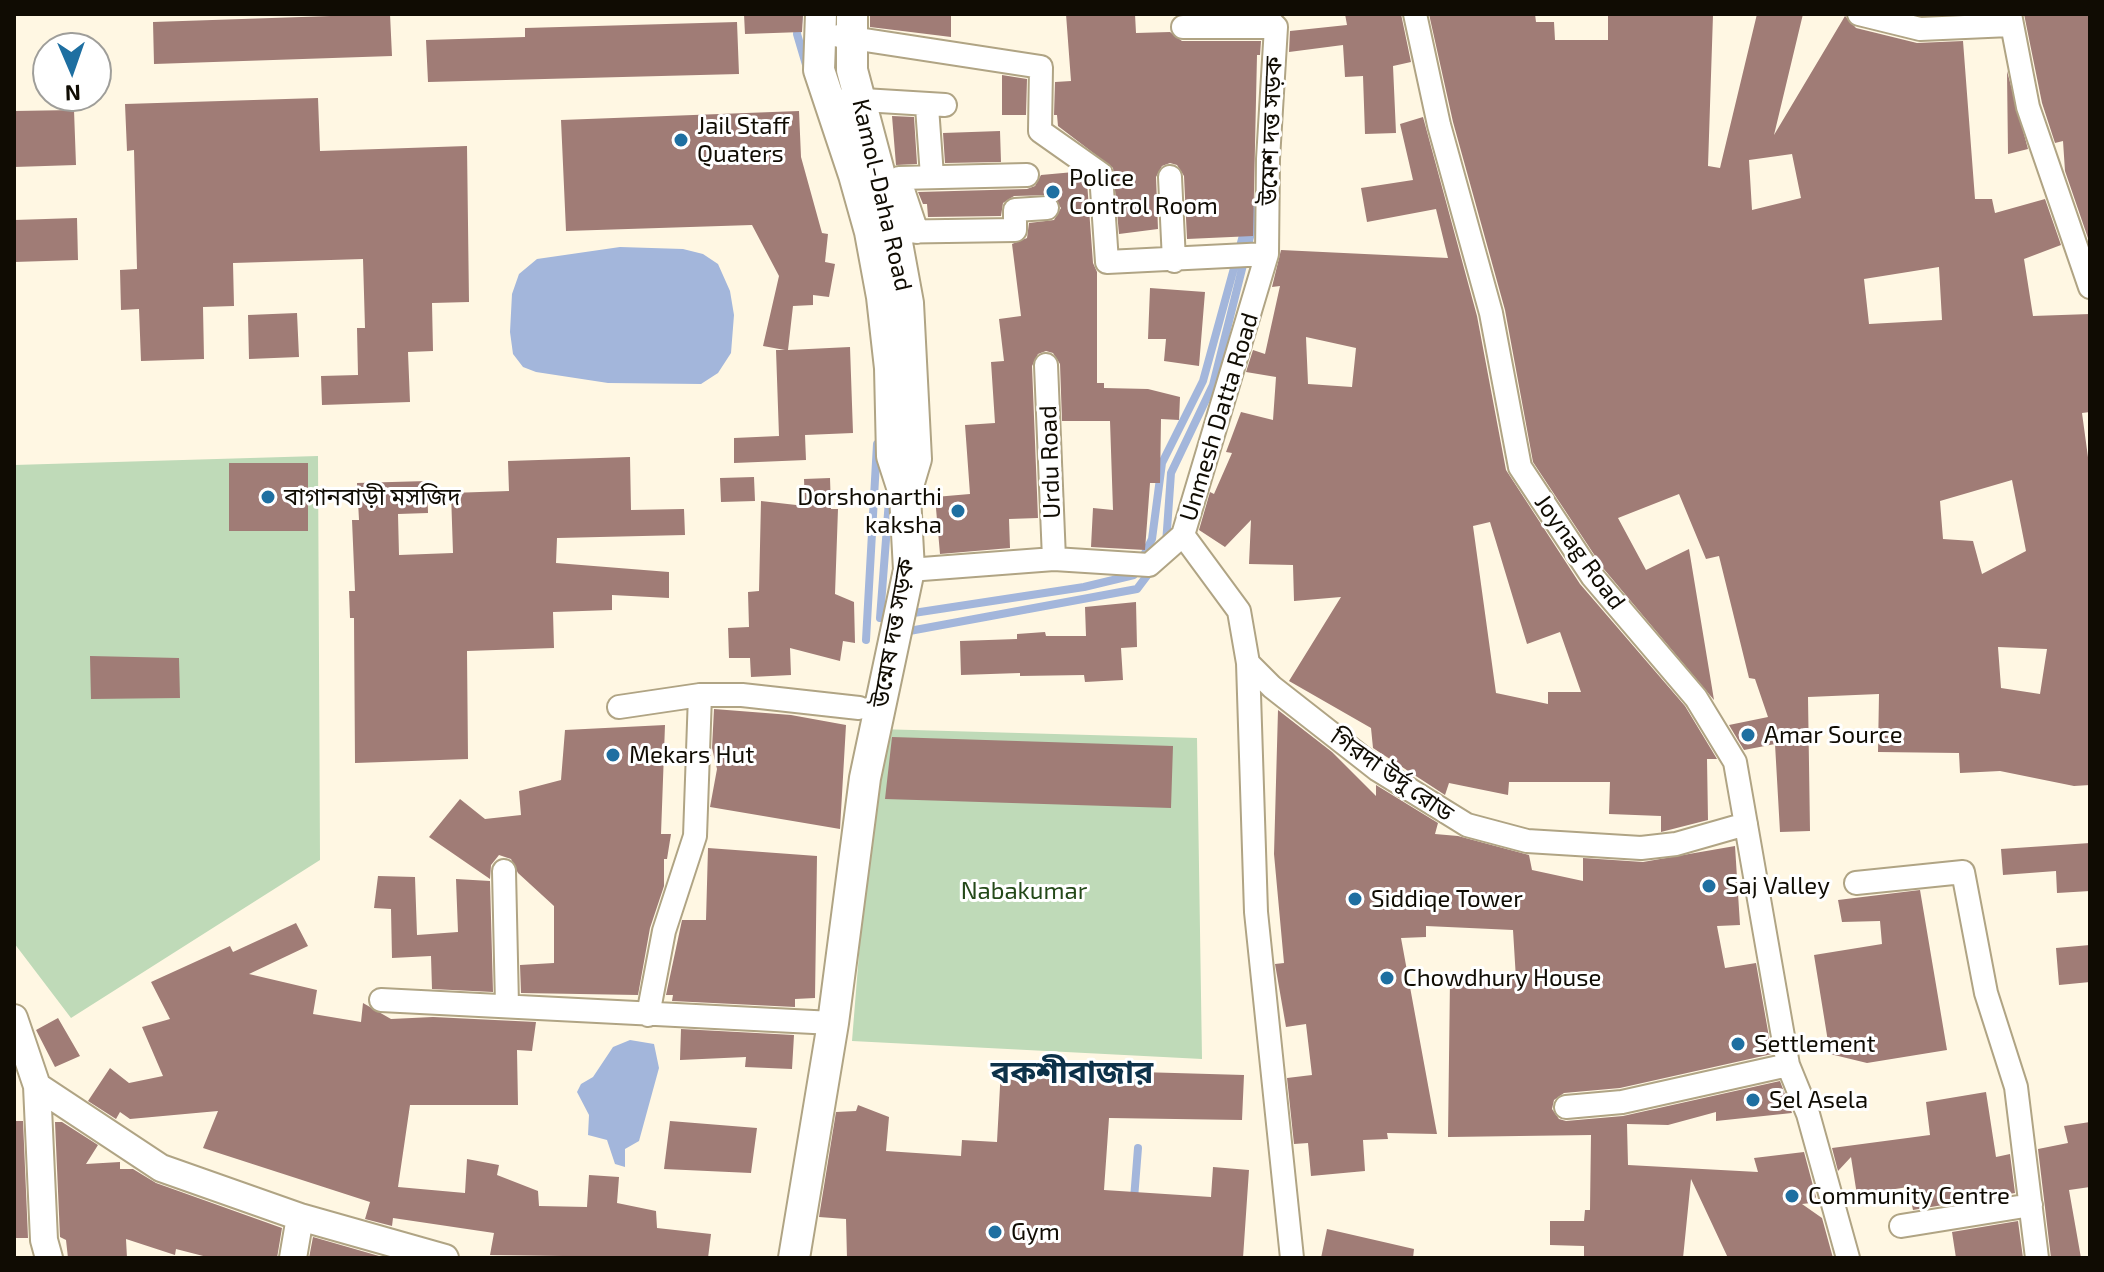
<!DOCTYPE html>
<meta charset="utf-8">
<style>
body{margin:0}
#map{position:relative;width:2104px;height:1272px;overflow:hidden;background:#fff7e3;font-family:"Exo 2",sans-serif}
canvas{display:block}
.frame{position:absolute;inset:0;border:16px solid #100c03;pointer-events:none}
.north{position:absolute;left:32px;top:32px;width:80px;height:80px;box-sizing:border-box;background:#fff;border:2px solid #9f9e9a;border-radius:50%;rotate:178deg;font-size:22px;font-weight:700;line-height:32px;text-align:center;color:#100c03}
.north::after{content:'';display:block;margin:auto;width:28px;height:36px;background:#1e6fa1;clip-path:polygon(50% 0,100% 100%,50% 72%,0 100%)}
</style>
<div id="map">
<canvas width="2104" height="1272"></canvas>
<div class="frame"></div>
<div class="north">N</div>
</div>
<script>
const g = document.querySelector('canvas').getContext('2d');
g.lineJoin = 'round';
function fill(path, color) {
  g.fillStyle = color;
  g.fill(path, 'evenodd');
}
function poly(rows) {
  const path = new Path2D();
  for (const r of rows) {
    path.moveTo(r[0], r[1]);
    for (let i = 2; i < r.length; i += 2) path.lineTo(r[i], r[i + 1]);
  }
  return path;
}
function stroke(path, color, width, dash) {
  g.strokeStyle = color;
  g.lineWidth = width;
  g.lineCap = dash ? 'butt' : 'round';
  g.setLineDash(dash || []);
  g.stroke(path);
}
function label(font, color, halo, rows, align = 'center') {
  g.font = font + ' "Exo 2","Noto Sans Bengali",sans-serif';
  g.lineWidth = 6;
  g.setLineDash([]);
  g.textBaseline = 'middle';
  g.strokeStyle = halo;
  g.fillStyle = color;
  for (const [text, x, y, turn = 0] of rows) {
    g.save();
    g.translate(x, y);
    g.rotate((+turn || 0) * Math.PI / 180);
    g.textAlign = isNaN(turn) ? turn : align;
    if (halo) g.strokeText(text, 0, 0);
    g.fillText(text, 0, 0);
    g.restore();
  }
}
fill(poly([
 [318,456,320,860,71,1018,14,943,14,465],
 [877,729,1197,738,1202,1059,852,1041]
]), '#bfdab8');
fill(poly([
 [620,247,683,249,703,254,718,264,730,291,734,315,731,353,718,373,701,384,608,383,536,372,523,367,513,354,510,332,512,294,519,274,537,259],
 [630,1040,654,1044,659,1068,639,1141,625,1149,625,1167,615,1164,607,1140,588,1135,589,1115,577,1092,581,1084,593,1077,613,1047]
]), '#a3b6db');
stroke(poly([
 [799,14,797,34,807,68],
 [890,487,880,618,894,616],
 [1166,544,1171,473,1213,385,1258,205],
 [907,614,1084,587,1134,575,1152,539,1162,463,1203,381,1245,228],
 [904,632,1137,589,1152,569],
 [866,640,877,444],
 [1134,1199,1138,1148]
]), '#a3b6db', 8);
fill(poly([
 [390,14,392,56,154,64,153,22],
 [744,14,803,14,802,32,745,34],
 [870,14,951,14,951,37,870,27],
 [1066,14,1135,14,1136,33,1170,32,1182,41,1261,41,1260,55,1257,55,1253,236,1187,239,1184,176,1177,165,1170,163,1162,166,1156,177,1158,229,1119,234,1113,168,1058,126,1057,115,1054,115,1055,82,1071,81],
 [1345,14,1401,14,1411,62,1393,66,1396,133,1365,134,1363,76,1345,77,1343,45,1289,52,1290,31,1347,25],
 [1429,14,1535,14,1536,22,1554,22,1555,40,1608,40,1608,14,1713,15,1708,166,1720,168,1757,14,1803,14,1774,135,1845,16,1856,28,1917,43,1963,41,1975,199,1992,199,1995,213,2045,199,2061,245,2024,259,2033,316,2090,314,2090,412,2082,413,2090,472,2090,785,2074,786,2000,771,1960,773,1959,753,1878,752,1879,694,1808,697,1810,831,1780,832,1775,744,1744,750,1729,725,1768,717,1755,679,1749,678,1719,556,1706,559,1679,494,1618,518,1646,570,1689,549,1714,700,1603,568,1533,462,1505,310,1453,122],
 [1792,154,1801,198,1752,210,1749,160],
 [1939,267,1942,320,1869,324,1864,279],
 [2012,480,2026,551,1982,574,1973,541,1943,539,1940,501],
 [1998,647,2047,649,2040,694,2001,688],
 [2024,14,2090,14,2090,244,2065,171,2063,141,2055,143,2042,103],
 [737,22,739,74,428,82,426,40,525,37,525,28],
 [2007,71,2028,149,2008,154],
 [1002,75,1027,79,1026,115,1002,115],
 [318,98,320,151,467,146,469,302,432,303,433,351,408,352,410,402,322,405,321,376,358,375,357,328,365,328,363,259,233,263,234,306,203,307,204,359,141,361,139,309,121,310,120,270,137,269,134,150,127,151,125,104],
 [74,110,76,165,14,167,14,111],
 [799,111,801,157,822,233,828,234,825,262,835,264,829,297,813,295,813,305,793,306,788,350,850,347,853,433,805,435,806,460,734,463,734,438,779,436,776,350,785,350,763,346,779,276,752,225,566,231,561,120],
 [892,116,914,117,917,164,896,165],
 [1423,117,1477,316,1506,470,1580,584,1685,706,1717,759,1707,759,1708,820,1661,832,1661,816,1609,814,1610,782,1509,782,1508,795,1449,783,1445,795,1373,748,1371,728,1289,681,1341,597,1294,601,1293,565,1249,564,1251,520,1225,547,1199,530,1210,492,1214,494,1232,453,1226,452,1241,412,1273,420,1276,377,1246,372,1253,350,1265,354,1280,286,1272,287,1281,250,1448,258,1436,209,1367,222,1361,188,1413,180,1400,124],
 [1306,337,1356,348,1352,387,1308,384],
 [1490,522,1527,644,1560,632,1581,692,1548,692,1548,704,1496,693,1473,526],
 [1000,131,1001,162,945,163,943,133],
 [1074,172,1087,182,1093,263,1097,272,1097,383,1104,383,1104,388,1148,389,1180,397,1179,420,1161,419,1160,483,1150,483,1145,550,1091,547,1093,508,1113,510,1110,421,1062,421,1060,364,1053,353,1046,351,1038,354,1032,366,1038,518,1009,519,1010,548,940,554,935,497,970,494,965,425,995,423,991,362,1004,361,999,319,1021,316,1012,244,1027,238,1029,223,1054,220,1061,208,1052,195,1014,196,1003,203,1001,216,928,217,927,204,923,204,918,192,1027,189,1035,186,1041,175],
 [77,218,78,260,14,262,14,220],
 [1150,288,1205,292,1199,366,1164,361,1166,339,1148,339],
 [297,313,299,357,249,359,248,315],
 [630,457,631,510,684,509,685,535,557,538,556,563,669,572,669,598,612,595,612,610,553,612,554,648,467,651,468,759,355,763,354,618,350,618,349,591,355,591,352,520,359,520,357,483,427,481,428,513,398,514,399,555,453,553,451,493,509,491,508,461],
 [229,463,308,463,308,531,229,531],
 [754,477,755,501,721,502,720,478],
 [830,478,831,509,838,509,835,594,854,602,855,643,843,641,840,661,790,648,791,675,751,677,750,658,729,658,728,628,749,627,748,592,759,591,761,501,805,506,804,479],
 [1136,602,1137,647,1121,648,1123,680,1085,682,1084,675,1020,676,1020,673,961,675,960,641,1017,639,1017,634,1045,632,1046,636,1086,636,1085,607],
 [90,656,179,658,180,698,91,699],
 [714,709,791,715,846,725,840,829,710,807,717,769,712,748],
 [1278,710,1332,752,1376,796,1376,785,1438,823,1435,834,1458,836,1529,855,1532,870,1583,881,1583,858,1643,862,1735,846,1740,925,1717,926,1725,968,1756,963,1772,1054,1620,1088,1564,1093,1554,1100,1552,1109,1559,1119,1566,1121,1623,1116,1780,1081,1792,1113,1716,1121,1716,1112,1668,1125,1627,1124,1628,1165,1758,1172,1754,1158,1804,1152,1816,1197,1811,1203,1802,1204,1822,1218,1833,1258,1728,1258,1691,1179,1683,1258,1584,1258,1584,1246,1550,1245,1550,1221,1584,1221,1585,1210,1590,1210,1591,1135,1448,1137,1450,979,1516,979,1513,930,1426,926,1426,937,1401,938,1437,1134,1387,1133,1388,1139,1363,1140,1365,1171,1311,1176,1308,1143,1294,1144,1287,1078,1312,1075,1306,1024,1286,1027,1275,964,1284,963,1274,854],
 [665,725,661,834,671,834,667,859,664,859,664,886,650,928,638,995,521,993,520,965,554,963,554,906,518,873,511,859,499,855,491,865,490,879,429,837,460,799,485,819,521,815,519,791,561,780,565,730],
 [892,737,1173,746,1171,808,885,799],
 [2090,843,2090,891,2057,893,2056,871,2003,875,2001,849],
 [708,848,817,856,815,998,795,999,795,1007,672,1001,673,995,666,995,682,920,706,920],
 [378,876,415,877,417,935,458,932,456,879,490,881,493,992,432,989,431,956,392,958,391,909,374,908],
 [1920,890,1947,1050,1867,1063,1830,1054,1814,955,1882,944,1880,921,1842,922,1838,900],
 [296,923,308,946,249,974,317,990,313,1014,361,1022,363,1003,391,1019,433,1017,536,1022,532,1051,517,1050,518,1105,410,1105,398,1187,465,1193,467,1159,499,1165,497,1175,538,1191,539,1206,587,1207,589,1175,619,1177,617,1203,656,1211,657,1228,711,1234,708,1258,490,1255,494,1233,393,1218,392,1226,365,1219,370,1202,203,1148,218,1111,130,1119,120,1112,116,1119,88,1101,110,1068,129,1083,163,1076,142,1027,170,1019,151,982,230,946,233,952],
 [2090,945,2090,982,2059,985,2056,948],
 [58,1018,80,1056,55,1067,36,1030],
 [681,1029,794,1035,792,1069,745,1067,746,1057,680,1060],
 [1001,1068,1244,1075,1242,1120,1109,1118,1104,1190,1211,1197,1213,1167,1249,1170,1243,1258,847,1258,846,1219,819,1217,836,1112,856,1111,858,1105,889,1117,886,1151,961,1156,962,1140,997,1142],
 [1986,1092,1996,1157,2010,1154,2015,1193,1913,1210,1908,1187,1857,1195,1851,1157,1838,1171,1832,1148,1930,1135,1926,1102],
 [14,1121,23,1121,28,1238,14,1238],
 [670,1121,757,1128,751,1173,664,1169],
 [55,1122,62,1122,98,1145,86,1164,120,1162,120,1169,133,1169,156,1183,282,1228,277,1258,211,1258,176,1249,175,1255,126,1239,127,1258,68,1258,66,1240,60,1237],
 [2090,1122,2090,1187,2069,1190,2081,1258,2051,1258,2038,1149,2068,1143,2064,1126],
 [2018,1221,2023,1258,1956,1258,1952,1232],
 [1327,1229,1414,1249,1413,1258,1321,1258],
 [313,1237,386,1258,309,1258]
]), '#a07c76');
const minor = poly([
 [1415,14,1439,125,1491,313,1520,467,1592,576,1696,698,1735,762,1788,1065,1808,1114,1848,1258],
 [1859,14,1920,29,2010,25],
 [2010,14,2028,107,2090,287],
 [1183,27,1276,27],
 [839,36,1041,67,1040,131,1101,174,1107,262,1267,254],
 [847,99,945,105],
 [927,107,932,176],
 [1170,177,1174,261],
 [879,232,1015,230,1015,210,1047,208],
 [917,232,899,178,1027,175],
 [1046,365,1054,559],
 [1183,535,1239,611,1248,663,1256,912,1292,1258],
 [909,570,1054,559,1149,565,1183,535,1267,254,1268,159,1276,27,1263,14],
 [1248,663,1272,687,1378,770,1467,825,1527,841,1641,848,1676,844,1746,824],
 [619,707,700,695],
 [504,871,507,1005],
 [1856,883,1963,872,1986,993,2016,1087,2037,1258],
 [381,1000,833,1023],
 [648,1015,664,931,695,836,700,695,742,695,859,708],
 [1566,1107,1622,1102,1788,1065],
 [1901,1226,2031,1205]
]);
const tertiary = poly([
 [14,1018,37,1086,44,1240,49,1258],
 [37,1086,161,1168,300,1217,445,1258],
 [293,1258,300,1217]
]);
const secondary = poly([
 [852,14,852,70,895,232,908,303,916,459,905,496],
 [794,1258,833,1023,865,778,909,570,905,496,892,456,890,368,882,297,870,232,854,175,819,70,821,14]
]);
stroke(minor, '#b0a484', 26);
stroke(tertiary, '#b0a484', 30);
stroke(secondary, '#b0a484', 34);
stroke(minor, '#fff', 22);
stroke(tertiary, '#fff', 26);
stroke(secondary, '#fff', 30);
for (const [x, y, r, color] of [
 [681,140,8,"#1e6fa1"],
 [1053,192,8,"#1e6fa1"],
 [268,497,8,"#1e6fa1"],
 [958,511,8,"#1e6fa1"],
 [1748,735,8,"#1e6fa1"],
 [613,755,8,"#1e6fa1"],
 [1709,886,8,"#1e6fa1"],
 [1355,899,8,"#1e6fa1"],
 [1387,978,8,"#1e6fa1"],
 [1738,1044,8,"#1e6fa1"],
 [1753,1100,8,"#1e6fa1"],
 [1792,1196,8,"#1e6fa1"],
 [995,1232,8,"#1e6fa1"]
]) {
  const dot = new Path2D();
  dot.arc(x, y, r, 0, 2 * Math.PI);
  g.fillStyle = color;
  g.fill(dot);
  stroke(dot, '#fff', 3);
}
label('24px', '#100c03', '#fff', [
 ["Jail Staff",697,126],
 ["Quaters",697,154],
 ["Police",1069,178],
 ["Control Room",1069,206],
 ["বাগানবাড়ী মসজিদ",284,497],
 ["Dorshonarthi",942,497,"right"],
 ["kaksha",942,525,"right"],
 ["Amar Source",1764,735],
 ["Mekars Hut",629,755],
 ["Saj Valley",1725,886],
 ["Siddiqe Tower",1371,899],
 ["Chowdhury House",1403,978],
 ["Settlement",1754,1044],
 ["Sel Asela",1769,1100],
 ["Community Centre",1808,1196],
 ["Gym",1011,1232]
], 'left');
label('24px', '#100c03', '#fff', [
 ["উমেশ দত্ত সড়ক",1271,131,-88],
 ["Kamol-Daha Road",882,195,77],
 ["Unmesh Datta Road",1219,417,-73],
 ["Urdu Road",1050,462,-92],
 ["Joynag Road",1580,552,54],
 ["উন্মেষ দত্ত সড়ক",893,633,-80],
 ["গিরদা উর্দু রোড",1392,775,35]
]);
label('24px', '#244919', '#fff', [
 ["Nabakumar",1024,891]
]);
label('bold 32px', '#0d324a', '#fff', [
 ["বকশীবাজার",1072,1072]
]);
</script>
